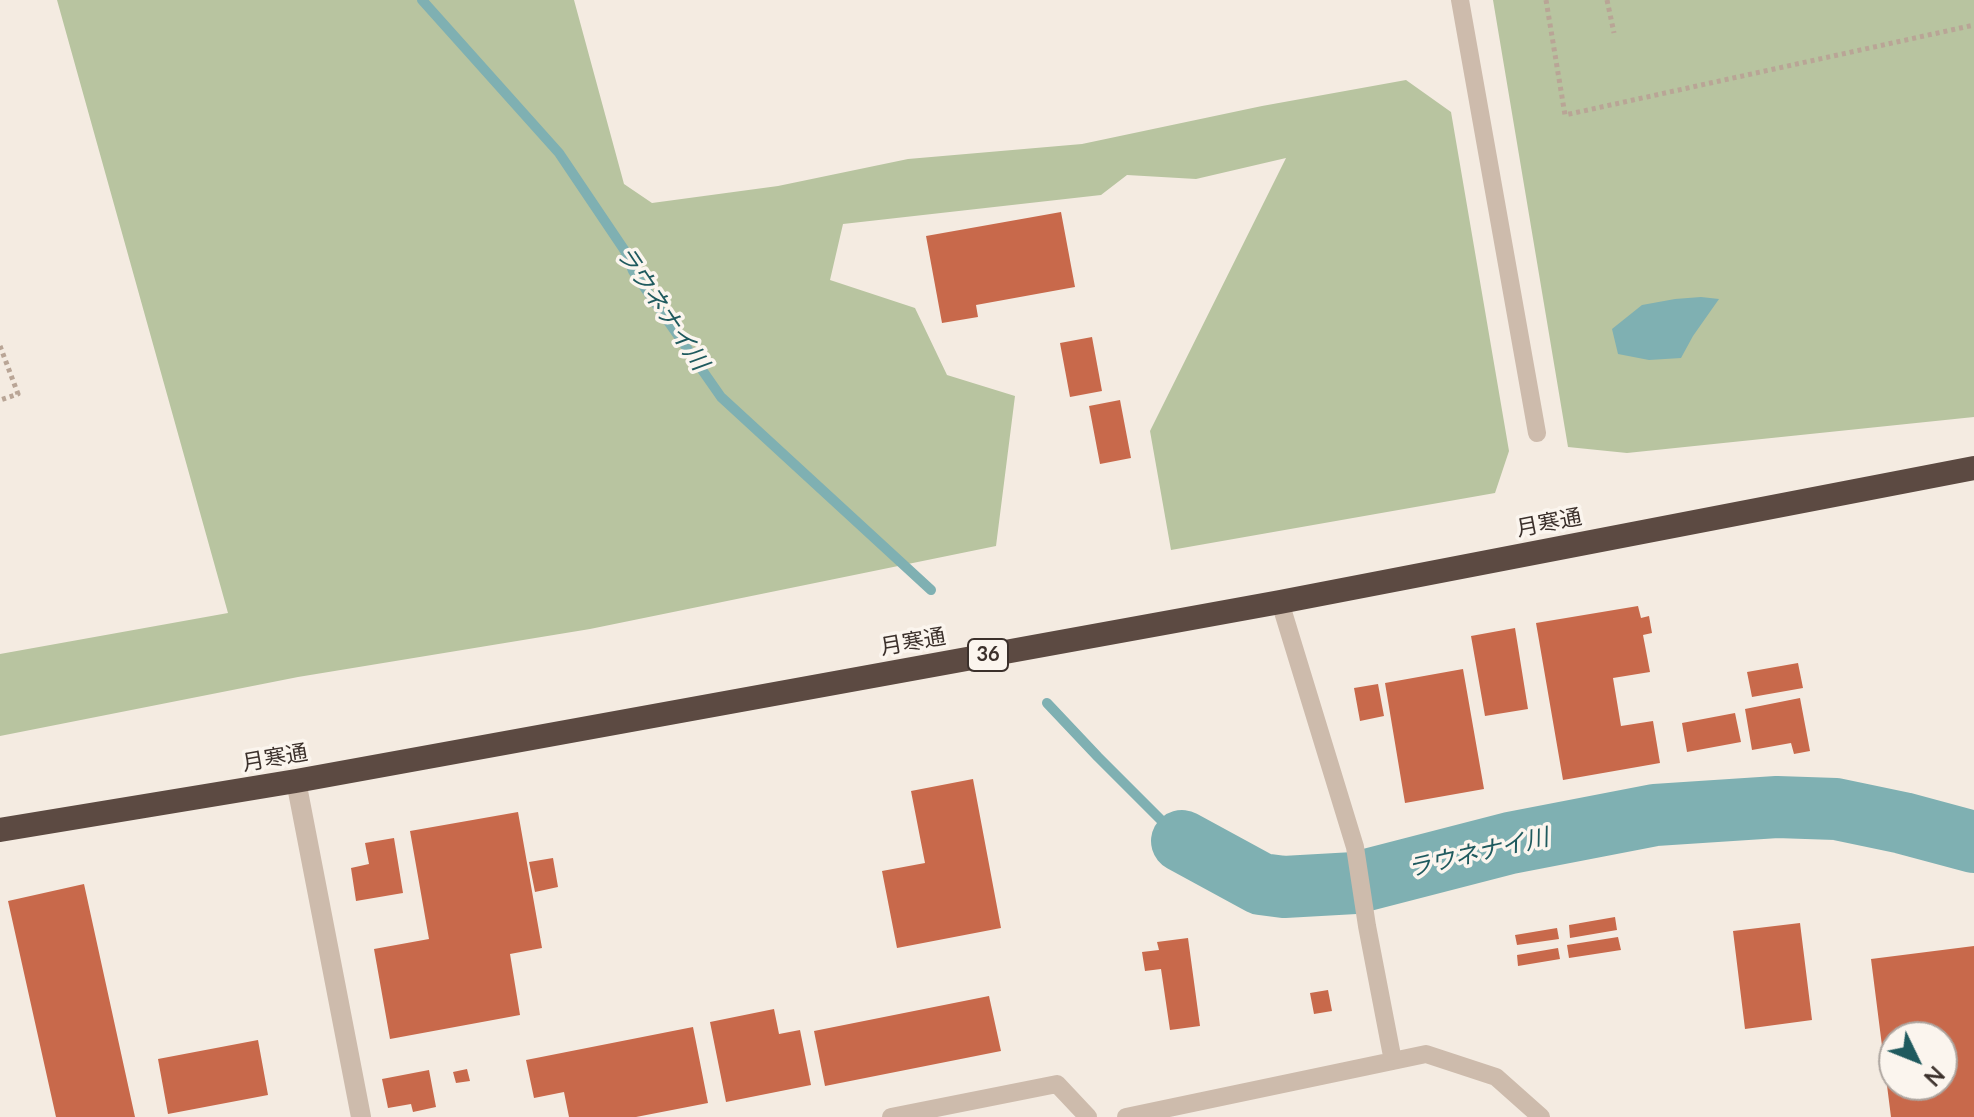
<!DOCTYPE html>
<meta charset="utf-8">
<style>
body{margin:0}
#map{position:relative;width:1974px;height:1117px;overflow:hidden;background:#f4ebe1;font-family:Lato,sans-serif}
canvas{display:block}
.north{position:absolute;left:1878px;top:1021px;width:80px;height:80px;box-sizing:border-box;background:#fbf5ee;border:2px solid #aea6a0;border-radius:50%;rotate:133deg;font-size:22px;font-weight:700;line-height:32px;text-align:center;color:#3b302b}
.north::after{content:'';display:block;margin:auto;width:28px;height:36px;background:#1f5a5e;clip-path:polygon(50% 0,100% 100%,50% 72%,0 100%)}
</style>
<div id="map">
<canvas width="1974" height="1117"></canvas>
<div class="north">N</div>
</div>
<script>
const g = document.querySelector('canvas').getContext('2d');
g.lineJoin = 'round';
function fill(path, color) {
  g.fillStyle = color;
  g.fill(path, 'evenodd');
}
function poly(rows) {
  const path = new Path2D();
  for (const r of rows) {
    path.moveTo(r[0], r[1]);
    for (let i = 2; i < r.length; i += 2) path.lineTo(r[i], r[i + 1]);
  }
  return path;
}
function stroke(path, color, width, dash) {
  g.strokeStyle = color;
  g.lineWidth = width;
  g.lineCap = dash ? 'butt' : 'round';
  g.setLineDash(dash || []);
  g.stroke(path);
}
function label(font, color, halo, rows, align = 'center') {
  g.font = font + ' Lato,"Noto Sans JP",sans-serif';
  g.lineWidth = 7;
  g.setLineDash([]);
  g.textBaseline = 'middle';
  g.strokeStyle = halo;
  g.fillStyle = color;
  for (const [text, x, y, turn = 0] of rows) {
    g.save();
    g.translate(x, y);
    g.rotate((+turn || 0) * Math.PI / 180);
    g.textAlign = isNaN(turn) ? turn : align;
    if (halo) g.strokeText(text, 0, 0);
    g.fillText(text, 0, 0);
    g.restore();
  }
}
fill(poly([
 [57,0,574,0,624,184,652,203,778,186,908,159,1082,144,1262,106,1406,80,1451,112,1509,451,1495,493,1171,550,1150,431,1286,158,1196,179,1127,175,1101,195,843,224,830,280,915,308,947,375,1015,396,996,546,590,629,298,677,0,736,0,654,228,613],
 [1493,0,1974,0,1974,417,1627,453,1568,447]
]), '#b8c4a0');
fill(poly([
 [1701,297,1719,299,1693,336,1681,358,1649,360,1618,354,1612,329,1642,305,1675,299]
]), '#7fb0b2');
stroke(poly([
 [422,0,559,153,625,251,633,271,721,397,931,590],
 [1047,703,1098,757,1182,841]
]), '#7fb0b2', 10);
stroke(poly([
 [1182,841,1261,884,1284,887,1355,883,1510,843,1655,815,1777,807,1836,809,1903,823,1974,842]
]), '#7fb0b2', 62);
fill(poly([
 [1061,212,1075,287,976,305,978,317,942,323,926,236],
 [1092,337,1102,391,1070,397,1060,343],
 [1120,400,1131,458,1100,464,1089,406],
 [1638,606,1641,618,1649,616,1652,633,1643,635,1650,672,1613,678,1621,726,1653,721,1660,763,1563,780,1536,623],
 [1515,628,1528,709,1485,716,1471,636],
 [1798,663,1803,688,1752,697,1747,672],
 [1463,669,1484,789,1405,803,1385,683],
 [1378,684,1384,716,1360,721,1354,688],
 [1800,698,1810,751,1794,754,1791,743,1752,750,1745,709],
 [1735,713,1741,742,1687,752,1682,723],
 [973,779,1001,928,897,948,882,871,925,863,911,791],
 [518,812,542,948,510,954,520,1015,390,1039,374,949,429,939,410,831],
 [394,838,403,893,356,901,351,868,369,864,365,843],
 [553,858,558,887,535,892,529,862],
 [84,884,135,1117,56,1117,8,901],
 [1615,917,1617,930,1570,938,1569,925],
 [1800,923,1812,1020,1745,1029,1733,931],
 [1557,928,1559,939,1517,945,1515,935],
 [1618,937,1621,950,1569,958,1567,945],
 [1188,938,1200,1026,1170,1030,1161,969,1145,971,1142,952,1159,950,1157,942],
 [1974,946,1974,1117,1891,1117,1871,959],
 [1894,1037,1942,1037,1942,1085,1894,1085],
 [1558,948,1560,959,1518,966,1517,955],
 [1328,990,1332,1011,1314,1014,1310,993],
 [989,996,1001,1051,825,1086,814,1031],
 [774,1009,779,1034,800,1030,811,1085,726,1102,710,1022],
 [693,1027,708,1103,636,1117,569,1117,564,1092,534,1098,526,1060],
 [258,1040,268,1095,168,1114,158,1059],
 [467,1069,470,1081,456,1083,453,1072],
 [429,1070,436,1107,413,1112,411,1104,388,1108,382,1079]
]), '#c8694b');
stroke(poly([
 [1546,0,1565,115,1974,25],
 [1607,0,1614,33],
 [0,346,18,394,0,400]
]), '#b9a596', 5, [4, 4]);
stroke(poly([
 [1460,0,1537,433],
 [1280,602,1355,847,1367,926,1393,1061],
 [891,1117,1057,1084,1088,1117],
 [1126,1117,1426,1054,1496,1077,1541,1117]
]), '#cdbbac', 18);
stroke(poly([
 [296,781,361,1117]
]), '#cdbbac', 20);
stroke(poly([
 [0,830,296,781,1280,602,1974,468]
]), '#5c4a42', 24);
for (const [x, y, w] of [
 [988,655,40]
]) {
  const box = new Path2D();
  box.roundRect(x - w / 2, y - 16, w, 32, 6);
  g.fillStyle = '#fbf5ee';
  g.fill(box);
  stroke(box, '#3b302b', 2);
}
label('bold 20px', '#3b302b', null, [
 ["36",988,655]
]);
label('22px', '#3b302b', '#fbf5ee', [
 ["月寒通",1549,523,-11],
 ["月寒通",913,642,-10],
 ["月寒通",275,758,-10]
]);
label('italic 24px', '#1f5a5e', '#fbf5ee', [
 ["ラウネナイ川",662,308,56],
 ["ラウネナイ川",1478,853,-13]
]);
</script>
